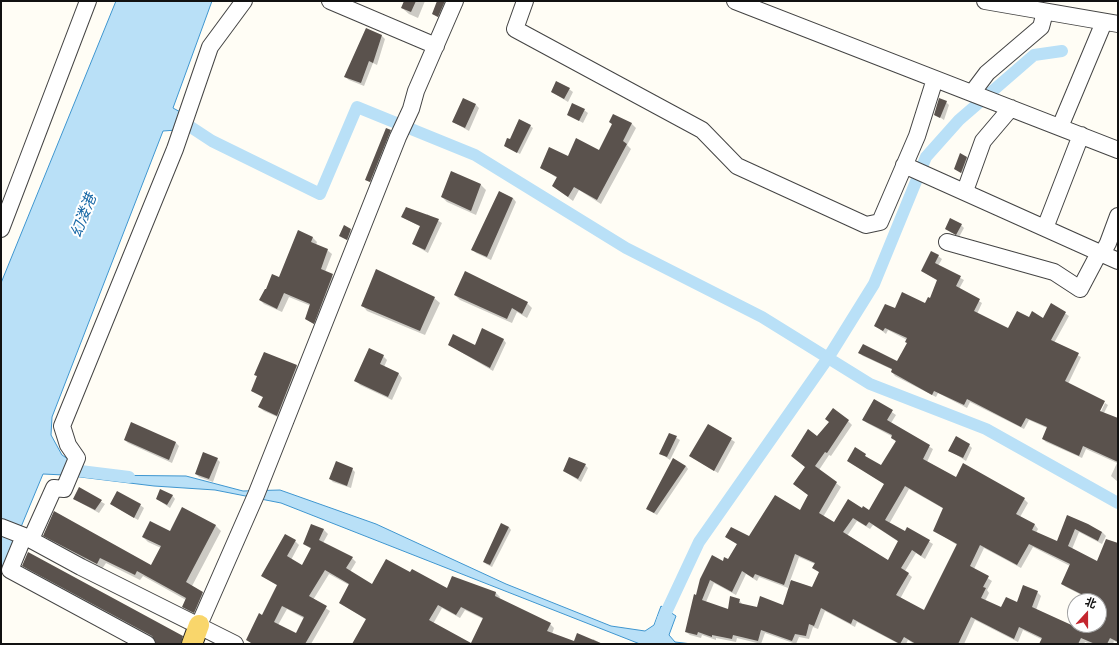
<!DOCTYPE html>
<meta charset="utf-8">
<style>
body{margin:0}
#map{position:relative;width:1119px;height:645px;overflow:hidden;background:#fffdf5;font-family:Merriweather,"Noto Sans SC",serif}
canvas{display:block}
.frame{position:absolute;inset:0;border:2px solid #111;pointer-events:none}
.north{position:absolute;left:1067px;top:593px;width:40px;height:40px;box-sizing:border-box;background:#fff;border:1px solid #a0a0a0;border-radius:50%;rotate:21deg;font-size:11px;font-weight:700;line-height:16px;text-align:center;color:#111}
.north::after{content:'';display:block;margin:auto;width:14px;height:18px;background:#c4262e;clip-path:polygon(50% 0,100% 100%,50% 72%,0 100%)}
</style>
<div id="map">
<canvas width="1119" height="645"></canvas>
<div class="frame"></div>
<div class="north">北</div>
</div>
<script>
const g = document.querySelector('canvas').getContext('2d');
g.lineJoin = 'round';
function fill(path, color) {
  g.fillStyle = color;
  g.fill(path, 'evenodd');
}
function poly(rows) {
  const path = new Path2D();
  for (const r of rows) {
    path.moveTo(r[0], r[1]);
    for (let i = 2; i < r.length; i += 2) path.lineTo(r[i], r[i + 1]);
  }
  return path;
}
function stroke(path, color, width, dash) {
  g.strokeStyle = color;
  g.lineWidth = width;
  g.lineCap = dash ? 'butt' : 'round';
  g.setLineDash(dash || []);
  g.stroke(path);
}
function label(font, color, halo, rows, align = 'center') {
  g.font = font + ' Merriweather,"Noto Sans SC",serif';
  g.lineWidth = 4;
  g.setLineDash([]);
  g.textBaseline = 'middle';
  g.strokeStyle = halo;
  g.fillStyle = color;
  for (const [text, x, y, turn = 0] of rows) {
    g.save();
    g.translate(x, y);
    g.rotate((+turn || 0) * Math.PI / 180);
    g.textAlign = isNaN(turn) ? turn : align;
    if (halo) g.strokeText(text, 0, 0);
    g.fillText(text, 0, 0);
    g.restore();
  }
}
const water = poly([
 [116,1,212,1,173,108,184,114,177,130,163,131,52,417,51,435,62,455,92,475,186,476,243,491,280,490,376,524,506,584,611,626,645,631,654,625,661,606,676,616,669,635,675,642,692,644,640,644,281,503,215,490,154,486,64,475,43,474,1,575,1,283,116,1]
]);
fill(water, '#b9e0f7');
stroke(water, '#3f96cf', 1);
fill(poly([
 [405,1,425,1,418,18,409,14,402,8],
 [438,1,449,1,441,19,433,14],
 [366,29,382,36,385,39,377,65,373,63,364,86,349,80,345,77],
 [569,89,573,92,568,102,552,92],
 [946,102,949,105,944,120,935,114],
 [476,105,479,108,469,131,453,122],
 [584,110,588,113,583,123,569,115],
 [610,122,631,123,636,128,627,145,631,149,601,204,579,190,573,201,553,186,557,178,541,167,568,157,599,151,613,125],
 [530,126,533,128,520,154,505,146],
 [390,131,393,134,373,184,366,180],
 [967,157,970,161,965,175,955,169],
 [452,173,481,185,486,190,476,215,447,202,442,197],
 [513,198,516,202,491,260,476,253,472,249],
 [427,214,442,223,428,253,413,244,421,227,402,217,426,216],
 [961,225,964,228,959,237,946,229],
 [345,227,354,233,350,242,341,236],
 [298,232,313,238,317,242,316,245,327,250,332,254,325,272,337,279,318,327,306,319,311,306,289,297,282,312,264,304,260,300,280,278],
 [938,256,942,259,938,266,964,280,959,289,982,303,977,314,1009,329,1030,318,1043,319,1051,304,1069,316,1054,343,1081,357,1068,384,1097,415,1099,416,1105,403,1108,405,1104,413,1118,420,1118,482,1111,476,1117,463,1086,449,1082,458,1046,442,1043,439,1047,428,1029,420,1024,429,970,402,967,408,938,393,936,397,895,376,892,372,893,370,863,356,859,353,897,362,908,343,907,340,888,330,886,334,876,326,896,309,925,305,930,299,938,281,922,271],
 [455,295,527,303,532,308,527,318,517,312,512,323,460,300],
 [434,298,440,303,425,335,367,311,362,305],
 [503,339,506,343,493,371,449,345,476,346],
 [265,353,297,366,301,370,282,419,264,411,259,407,264,398,252,391,258,377,255,375],
 [383,356,387,360,384,367,398,373,402,378,392,400,360,385,356,381],
 [874,400,896,415,891,423,933,449,927,462,957,479,964,464,1024,499,1028,503,1020,517,1035,525,1038,529,1036,533,1057,543,1068,516,1102,532,1106,536,1102,544,1079,532,1072,549,1097,562,1118,545,1118,643,1114,641,1113,644,1091,644,1085,642,1084,644,1041,644,1043,640,1023,630,1018,642,975,620,964,644,914,644,908,640,906,644,899,644,857,622,855,627,825,611,818,629,813,627,809,639,799,637,796,644,765,633,761,644,737,638,736,642,716,638,716,640,702,635,701,638,690,635,686,632,697,597,723,562,729,561,738,545,726,537,750,538,800,512,809,496,794,484,806,468,792,456,818,437,848,421,852,425,831,456,829,455,819,470,841,487,823,517,834,524,862,510,869,512,885,484,848,460,855,449,881,467,896,442,893,437,867,423,863,420],
 [909,489,944,509,934,530,957,545,925,612,900,599,912,577,905,571,916,553,925,559,933,544,908,529,906,532,889,524],
 [857,521,870,529,873,525,899,542,888,562,847,536],
 [1033,547,1070,566,1062,584,1066,587,1093,601,1099,601,1099,625,1094,625,1090,634,1036,610,1041,596,1037,592,1017,604,1002,609,985,601,989,593,987,590,992,581,974,569,984,548,1021,568],
 [799,557,815,564,814,568,820,573,813,588,790,581],
 [746,574,757,581,759,577,788,588,790,583,791,583,784,606,757,609,743,605,739,600,728,611,706,602,714,583,736,595],
 [132,424,176,443,179,446,172,463,128,443,125,440],
 [709,425,735,442,718,473,690,456],
 [670,434,680,440,670,460,660,453],
 [969,445,972,448,966,461,949,450],
 [217,459,220,462,213,482,199,477,196,474],
 [585,465,588,468,581,482,564,471],
 [686,466,688,469,657,515,650,511],
 [352,469,355,472,351,488,333,482,330,479],
 [79,489,105,504,99,513,74,499],
 [172,495,175,499,170,508,157,499],
 [111,504,140,505,144,508,138,520],
 [215,525,221,531,192,586,208,598,200,618,189,612,183,606,186,600,143,576,140,580,106,563,102,569,50,541,44,535,152,566,161,548,148,542,143,537],
 [312,525,324,530,328,534,323,543,352,558,356,562,350,572,373,585,411,573,447,590,453,577,496,593,500,597,499,599,550,624,554,628,552,634,574,642,592,641,593,639,602,644,497,644,483,619,465,610,460,618,442,608,433,624,471,644,355,644,367,620,340,603,349,585,329,574,313,600,330,611,311,644,252,644,247,639,262,616,278,586,262,576,295,541,299,545,291,560,303,566,311,549,304,544],
 [287,609,305,619,296,634,278,625],
 [509,527,511,530,492,567,486,564,484,561],
 [23,565,182,637,189,644,156,644,156,640,30,572]
]), '#0003');
stroke(poly([
 [177,118,212,141,320,194,357,107,475,155,626,248,762,317,870,384,986,429,1118,503],
 [72,470,129,477],
 [655,644,663,619,699,542,828,358,874,284,926,157,959,120,1034,55,1062,51]
]), '#b9e0f7', 12);
fill(poly([
 [404,1,416,1,411,12,401,8],
 [437,1,445,1,438,17,432,14],
 [366,28,382,35,373,63,369,61,361,83,344,77],
 [556,81,570,88,564,99,551,92],
 [463,98,476,104,465,128,452,122],
 [939,98,947,101,940,118,934,115],
 [572,103,585,109,579,121,567,115],
 [613,114,632,123,623,141,627,144,597,200,574,187,568,197,552,186,557,177,540,168,549,147,568,156,576,138,599,150,612,124,609,122],
 [519,119,531,125,517,153,504,146,507,138,510,139],
 [386,128,391,130,370,182,365,180],
 [960,153,967,157,961,173,954,169],
 [451,171,481,184,471,211,441,197],
 [499,191,513,198,487,257,471,250],
 [406,207,439,219,425,250,412,244,420,226,401,217],
 [950,218,962,224,956,235,945,229],
 [344,225,351,229,347,240,339,236],
 [298,230,313,237,311,242,328,249,321,269,333,274,314,324,305,319,310,304,284,293,277,309,259,300,265,289,266,289,272,274,279,277],
 [931,251,939,255,935,263,961,276,956,286,980,299,974,311,1008,328,1017,311,1029,317,1032,311,1043,318,1051,303,1066,312,1051,340,1079,353,1065,381,1105,401,1100,411,1118,418,1118,462,1083,446,1079,456,1042,439,1047,427,1026,418,1021,427,967,399,964,405,934,391,932,395,891,372,892,369,858,353,863,344,897,361,907,343,905,342,907,338,885,328,883,331,874,326,885,304,895,308,902,292,925,303,928,297,930,298,937,280,921,271],
 [376,269,435,297,420,331,361,306],
 [465,271,528,302,522,314,512,308,507,319,454,295],
 [482,328,504,339,490,368,448,345,453,334,475,345],
 [369,348,384,355,380,364,399,373,388,397,354,381],
 [264,352,297,365,277,416,258,407,263,397,251,391,257,376,254,375],
 [874,399,893,410,887,420,930,445,923,459,956,477,963,463,1025,498,1016,514,1035,524,1032,530,1057,541,1067,515,1088,524,1102,532,1098,541,1075,529,1068,546,1097,561,1106,539,1118,543,1118,642,1110,638,1107,644,1095,644,1081,638,1078,644,1039,644,1042,638,1019,627,1014,639,971,617,958,644,916,644,904,637,900,644,853,619,851,624,821,608,814,626,809,624,806,636,795,634,792,641,761,630,758,641,733,635,732,639,712,635,712,637,698,632,697,635,685,632,694,594,696,595,700,579,712,555,723,561,724,557,728,559,737,544,725,537,731,527,749,536,775,495,800,510,808,495,793,484,805,467,791,456,808,429,817,436,829,422,825,419,833,408,849,420,827,453,825,452,815,466,837,482,819,513,834,522,848,499,862,508,863,506,869,510,884,484,847,461,855,447,866,454,865,456,881,465,896,441,891,438,892,435,862,420],
 [905,486,943,508,933,531,957,544,924,610,896,595,909,573,901,568,912,550,921,556,930,540,907,527,905,531,885,520],
 [853,518,866,526,869,522,898,541,888,560,843,532],
 [1029,544,1070,564,1061,584,1095,601,1099,601,1099,625,1093,625,1089,633,1032,607,1038,591,1023,585,1017,602,1006,597,1001,607,981,598,986,588,983,587,989,576,970,566,980,545,1017,565],
 [795,554,815,563,812,568,819,572,812,587,791,580,783,605,760,596,757,607,739,603,740,599,730,596,728,609,702,600,710,580,732,592,742,571,753,578,755,574,784,585],
 [131,422,176,442,169,460,124,440],
 [708,424,732,438,714,471,689,456],
 [669,433,677,436,667,457,659,454],
 [956,436,970,444,963,458,948,451],
 [203,452,218,458,209,479,195,474],
 [569,457,586,464,578,479,563,471],
 [673,458,686,466,654,513,646,509],
 [336,461,353,468,347,486,329,479],
 [79,487,102,500,95,510,73,499],
 [160,489,173,495,167,505,156,499],
 [117,491,141,504,134,518,110,504],
 [182,507,216,525,186,582,203,592,194,613,182,607,186,598,137,571,135,575,100,558,97,564,43,536,54,511,151,565,161,546,142,537,150,521,170,531],
 [501,523,509,527,490,565,483,562],
 [311,524,324,529,319,540,353,557,346,568,372,584,386,559,410,572,412,569,447,588,452,576,496,592,495,596,551,623,547,631,574,641,577,633,603,644,352,644,366,619,339,603,349,584,325,570,309,596,327,606,305,644,253,644,246,640,259,613,262,615,277,585,261,576,285,534,296,540,287,556,302,565,311,548,303,544],
 [438,605,456,615,461,607,483,618,471,643,429,620],
 [282,606,304,617,296,633,274,622],
 [28,552,183,636,181,644,156,644,152,636,22,566]
]), '#5a524d');
const minor = poly([
 [330,1,436,46],
 [525,1,515,29,702,130,737,166,866,225,880,222,917,136,935,79],
 [735,1,1118,150],
 [985,1,1118,24],
 [972,93,987,73,1041,27,1045,12],
 [1060,127,1104,22],
 [904,165,1118,261],
 [965,191,983,141,1011,108],
 [1045,228,1081,135],
 [1,229,88,1],
 [947,242,1054,272,1080,289,1099,253],
 [1102,254,1108,243,1118,216],
 [1,527,24,536,81,567,235,644],
 [24,536,10,570,147,644],
 [31,539,54,488,64,489,77,458,68,445,62,426,175,149,210,47,244,1],
 [199,625,256,495,398,137,411,109,416,91,455,1]
]);
const major = poly([
 [192,644,199,625]
]);
stroke(minor, '#444', 18);
stroke(major, '#222', 22);
stroke(minor, '#fff', 16);
stroke(major, '#f9d66b', 20);
label('italic 15px', '#1768a6', '#fff', [
 ["幻溇港",84,216,-69]
]);
</script>
